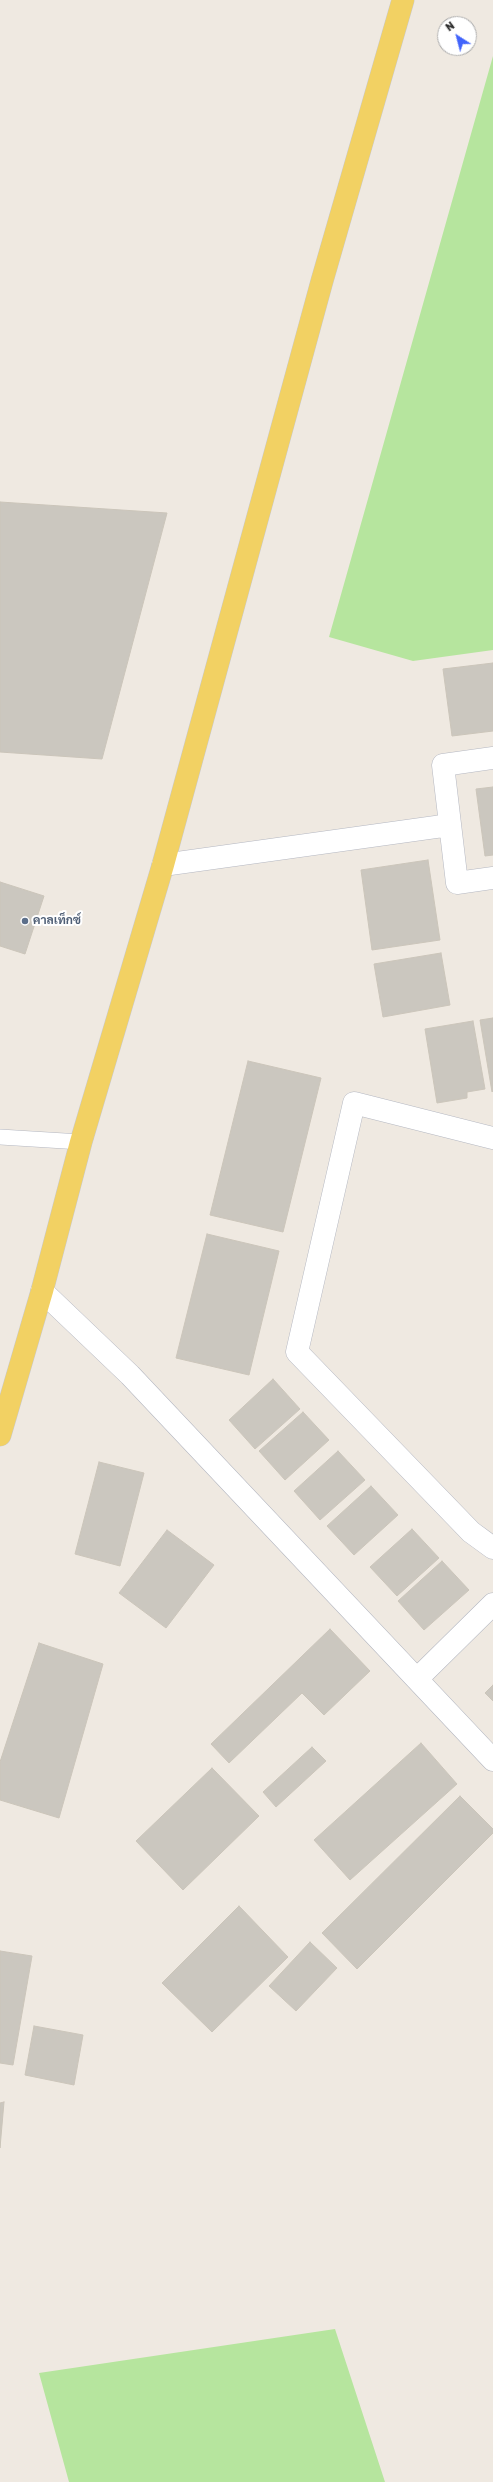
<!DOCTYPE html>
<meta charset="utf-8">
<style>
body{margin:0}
#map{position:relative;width:493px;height:2482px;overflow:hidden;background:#efe9e1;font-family:Rubik,sans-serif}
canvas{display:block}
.north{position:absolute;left:437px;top:16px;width:40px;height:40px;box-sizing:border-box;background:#fff;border:1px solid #ababab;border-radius:50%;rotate:324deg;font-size:11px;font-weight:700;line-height:16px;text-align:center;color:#2e2e2e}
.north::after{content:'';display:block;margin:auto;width:14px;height:18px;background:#4264fb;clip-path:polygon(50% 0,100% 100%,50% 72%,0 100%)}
</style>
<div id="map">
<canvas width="493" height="2482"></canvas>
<div class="north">N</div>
</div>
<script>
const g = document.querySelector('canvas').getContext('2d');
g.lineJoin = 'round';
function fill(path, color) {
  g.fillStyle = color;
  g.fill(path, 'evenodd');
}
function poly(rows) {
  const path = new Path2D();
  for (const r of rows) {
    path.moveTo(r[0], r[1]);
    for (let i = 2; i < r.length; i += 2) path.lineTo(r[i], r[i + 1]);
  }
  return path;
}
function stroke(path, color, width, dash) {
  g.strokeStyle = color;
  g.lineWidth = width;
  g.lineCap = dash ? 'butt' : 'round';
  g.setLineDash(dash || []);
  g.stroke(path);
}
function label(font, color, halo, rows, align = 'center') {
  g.font = font + ' Rubik,Sarabun,sans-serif';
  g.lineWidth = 4;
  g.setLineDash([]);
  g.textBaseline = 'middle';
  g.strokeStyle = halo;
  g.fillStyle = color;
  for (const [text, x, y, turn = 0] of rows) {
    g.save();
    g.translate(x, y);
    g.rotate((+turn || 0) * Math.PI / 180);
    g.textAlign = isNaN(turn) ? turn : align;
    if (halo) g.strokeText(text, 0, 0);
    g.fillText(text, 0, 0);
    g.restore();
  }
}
fill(poly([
 [493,56,493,650,413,661,329,637],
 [335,2329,385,2482,69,2482,39,2373]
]), '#b6e59e');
const building = poly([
 [0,502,167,513,102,759,0,752,0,502],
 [493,663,493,731,452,736,443,669,493,663],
 [493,787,493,855,485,856,476,789,493,787],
 [428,860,440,940,372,950,361,870,428,860],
 [0,882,44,896,25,954,0,946,0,882],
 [441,953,450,1005,383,1017,374,964,441,953],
 [493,1018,493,1091,492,1092,480,1020,493,1018],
 [473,1021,485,1089,467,1092,467,1098,437,1103,425,1029,473,1021],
 [248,1061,321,1078,283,1232,210,1215,248,1061],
 [207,1234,279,1251,249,1375,176,1358,207,1234],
 [273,1379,300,1409,255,1449,229,1420,273,1379],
 [303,1412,329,1440,285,1480,259,1451,303,1412],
 [338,1451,365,1480,320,1520,294,1491,338,1451],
 [99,1462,144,1473,120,1566,75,1554,99,1462],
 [371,1486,398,1515,354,1555,327,1526,371,1486],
 [412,1529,439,1558,397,1596,370,1567,412,1529],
 [167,1530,214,1565,166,1628,119,1593,167,1530],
 [442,1561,469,1590,424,1630,398,1601,442,1561],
 [330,1629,370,1671,324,1715,302,1693,229,1763,211,1744,330,1629],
 [39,1643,103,1664,59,1818,0,1800,0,1762,39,1643],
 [493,1685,493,1701,485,1693,493,1685],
 [421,1743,457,1784,350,1880,314,1840,421,1743],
 [312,1747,326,1761,276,1807,263,1792,312,1747],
 [212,1768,259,1816,183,1890,136,1841,212,1768],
 [460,1796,493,1829,493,1833,357,1969,322,1933,460,1796],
 [239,1906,288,1957,212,2032,162,1983,239,1906],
 [310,1942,337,1968,296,2011,269,1986,310,1942],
 [0,1951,32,1956,13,2065,0,2063,0,1951],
 [34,2026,83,2035,74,2085,25,2075,34,2026],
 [4,2102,0,2148,0,2103,4,2102]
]);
fill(building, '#cbc7bf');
stroke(building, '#cbc5ba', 1);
const service = poly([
 [0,1137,81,1142]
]);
const minor = poly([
 [493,758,443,765,457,883,493,878],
 [163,865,450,825],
 [493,1138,354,1103,297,1352,471,1532,493,1548],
 [42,1291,130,1375,493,1760],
 [417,1679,493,1604]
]);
const primary = poly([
 [0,1435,42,1291,81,1142,163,865,322,281,403,0]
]);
stroke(service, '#b4b7c1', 16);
stroke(minor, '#b4b7c1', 23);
stroke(primary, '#c9c9c9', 23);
stroke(service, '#fff', 15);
stroke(minor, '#fff', 22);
stroke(primary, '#f2d163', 22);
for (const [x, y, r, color] of [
 [25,921,4,"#5c6f8a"]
]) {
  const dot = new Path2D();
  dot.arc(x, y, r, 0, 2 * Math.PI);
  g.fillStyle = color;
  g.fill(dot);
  stroke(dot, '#fff', 1.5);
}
label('bold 12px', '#4e5e75', '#fff', [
 ["คาลเท็กซ์",33,921]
], 'left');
</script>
